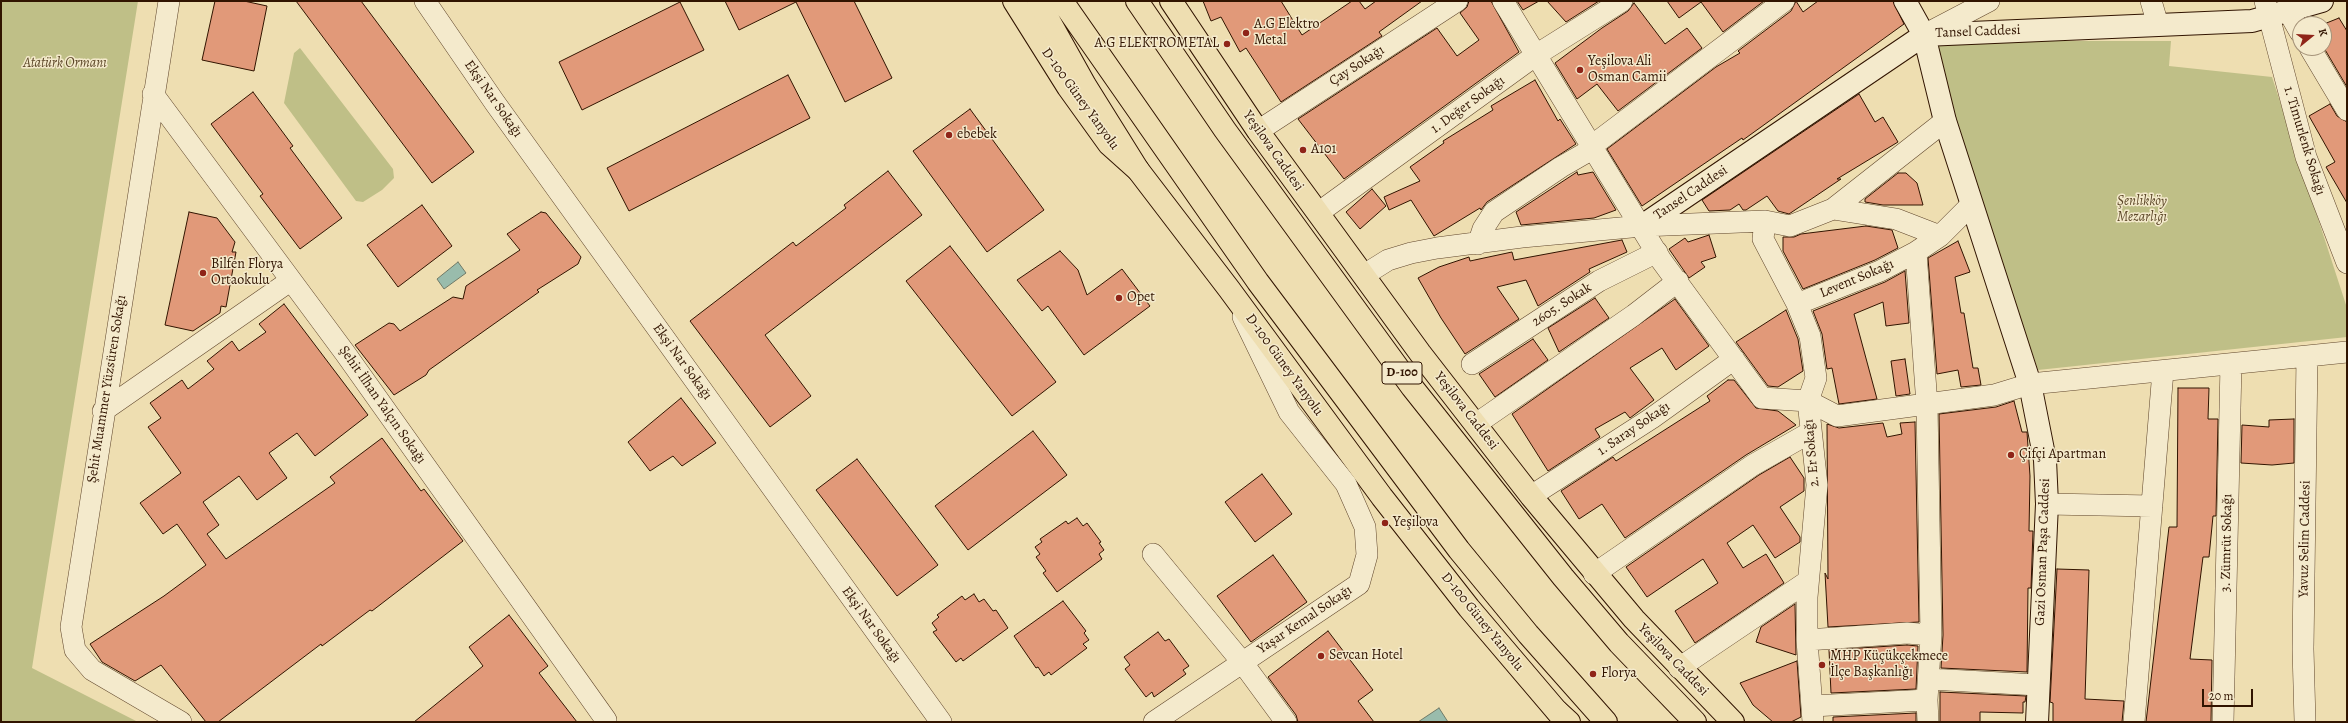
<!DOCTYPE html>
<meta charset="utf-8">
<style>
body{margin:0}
#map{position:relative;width:2348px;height:723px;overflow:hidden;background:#eedeb1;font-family:Alegreya,serif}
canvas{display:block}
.frame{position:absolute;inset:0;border:2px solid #311400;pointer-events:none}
.north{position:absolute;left:2292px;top:16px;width:40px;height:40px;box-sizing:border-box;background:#f4eacc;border:1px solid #a6947a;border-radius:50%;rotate:72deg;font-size:11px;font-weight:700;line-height:16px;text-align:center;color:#311400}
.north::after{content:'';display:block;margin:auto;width:14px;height:18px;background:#8f2418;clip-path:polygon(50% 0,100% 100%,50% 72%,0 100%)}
.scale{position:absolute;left:2202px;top:689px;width:51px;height:18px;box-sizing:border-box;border:2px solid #311400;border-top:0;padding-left:5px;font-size:12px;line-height:14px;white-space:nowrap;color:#311400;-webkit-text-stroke:3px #f4eacc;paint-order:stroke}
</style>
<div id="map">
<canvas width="2348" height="723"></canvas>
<div class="frame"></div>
<div class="north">K</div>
<div class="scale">20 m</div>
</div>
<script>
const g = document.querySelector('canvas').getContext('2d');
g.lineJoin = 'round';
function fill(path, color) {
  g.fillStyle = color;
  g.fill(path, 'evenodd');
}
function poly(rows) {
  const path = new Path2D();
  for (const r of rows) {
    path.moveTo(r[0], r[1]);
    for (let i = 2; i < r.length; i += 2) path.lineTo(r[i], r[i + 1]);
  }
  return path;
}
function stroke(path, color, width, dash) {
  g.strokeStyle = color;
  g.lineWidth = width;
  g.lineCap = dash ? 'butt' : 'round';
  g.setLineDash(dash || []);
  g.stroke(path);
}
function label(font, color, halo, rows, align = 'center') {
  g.font = font + ' Alegreya,serif';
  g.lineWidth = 3;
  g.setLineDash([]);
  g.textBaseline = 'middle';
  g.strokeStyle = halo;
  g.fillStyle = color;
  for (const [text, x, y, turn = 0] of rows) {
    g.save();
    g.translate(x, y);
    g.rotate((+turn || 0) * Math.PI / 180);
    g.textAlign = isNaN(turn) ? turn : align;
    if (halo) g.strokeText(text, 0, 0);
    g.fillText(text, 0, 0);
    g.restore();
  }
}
fill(poly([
 [1,1,138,1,32,668,138,722,1,722],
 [1927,41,2171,41,2169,66,2272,77,2347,308,2347,337,2038,370],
 [300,48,393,169,394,178,382,190,363,202,356,201,284,103,294,53]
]), '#bfbf87');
const water = poly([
 [458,262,466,273,444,289,437,279,458,262],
 [1439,708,1448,722,1418,722,1439,708]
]);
fill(water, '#99bcac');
stroke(water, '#6f7967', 1);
const building = poly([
 [215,1,244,1,267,6,254,71,202,60,215,1],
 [296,1,361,1,474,152,432,183,296,1],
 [725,1,854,1,892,78,845,102,796,2,739,30,725,1],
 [1203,1,1281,1,1302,35,1352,1,1359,1,1365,9,1376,1,1422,1,1379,32,1382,36,1281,102,1246,48,1240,52,1221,17,1211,21,1203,1],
 [1469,1,1491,1,1519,52,1344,179,1298,119,1437,28,1457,56,1479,40,1460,13,1467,7,1469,1],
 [1517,1,1539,1,1523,10,1517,1],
 [1547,1,1599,1,1566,22,1547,1],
 [1667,1,1764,1,1723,32,1701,2,1679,18,1667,1],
 [1796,1,1803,12,1818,1,1893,1,1904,24,1743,140,1742,138,1642,206,1607,149,1716,67,1740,53,1738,51,1791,11,1796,1],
 [680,2,704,50,582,110,559,62,680,2],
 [1634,3,1665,44,1687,28,1702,48,1618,111,1597,84,1577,99,1555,63,1602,28,1628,11,1634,3],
 [2339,18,2347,31,2347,87,2324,48,2324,24,2339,18],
 [788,75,810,118,629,211,607,168,788,75],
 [1535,80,1558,121,1560,119,1576,144,1487,202,1481,210,1480,208,1434,236,1411,200,1389,210,1384,197,1420,181,1410,167,1444,143,1443,141,1493,110,1491,106,1535,80],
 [253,92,293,146,290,148,342,218,300,249,260,196,263,194,211,124,253,92],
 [1859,94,1875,122,1883,117,1898,142,1837,179,1841,179,1789,214,1778,211,1767,196,1746,210,1743,210,1739,204,1730,210,1709,211,1702,200,1859,94],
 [2330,104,2337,116,2347,122,2347,203,2326,167,2335,162,2309,116,2330,104],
 [970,109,1044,210,987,252,913,151,970,109],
 [888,171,922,215,765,335,811,396,770,427,690,321,793,242,796,246,846,208,844,205,888,171],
 [1577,172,1578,175,1593,172,1616,210,1594,218,1521,225,1516,212,1577,172],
 [1898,173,1906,173,1917,183,1923,205,1883,205,1865,202,1865,199,1898,173],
 [1372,189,1386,206,1360,229,1346,212,1372,189],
 [422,205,452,246,398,287,367,245,422,205],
 [189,212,217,218,235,242,232,252,236,252,226,307,221,306,220,313,193,331,165,325,189,212],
 [541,212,546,213,581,257,578,264,537,290,539,292,429,370,426,375,394,395,355,345,389,323,394,324,400,331,453,297,463,299,466,286,520,250,507,234,541,212],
 [1866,226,1892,230,1898,248,1875,260,1803,289,1783,251,1783,237,1794,237,1801,234,1866,226],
 [1709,235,1716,257,1701,262,1705,267,1689,278,1669,249,1685,238,1688,242,1709,235],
 [1622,240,1627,252,1589,269,1590,272,1538,306,1526,280,1497,287,1519,319,1465,354,1441,318,1418,278,1439,267,1469,257,1470,261,1512,252,1514,260,1622,240],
 [1958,241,1970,272,1955,277,1961,313,1964,313,1973,368,1978,368,1981,385,1961,387,1958,370,1937,374,1928,258,1958,241],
 [950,246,1056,382,1012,416,906,281,950,246],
 [1060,251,1078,270,1087,295,1122,269,1150,306,1084,355,1048,306,1042,311,1017,280,1060,251],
 [1905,271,1909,323,1886,326,1883,302,1854,314,1877,399,1839,404,1832,368,1827,369,1822,334,1813,311,1885,282,1905,271],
 [1595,298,1609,318,1559,352,1548,328,1595,298],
 [1675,299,1709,346,1676,370,1662,348,1630,368,1654,400,1630,418,1625,412,1595,429,1600,437,1548,471,1512,414,1675,299],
 [284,304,368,415,315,456,297,433,269,453,287,478,257,500,239,476,203,502,219,525,207,534,226,559,335,483,330,477,382,438,421,491,424,489,463,541,372,611,370,610,322,646,321,644,218,722,206,722,161,665,135,681,102,662,90,644,164,596,206,565,177,524,163,534,140,503,181,473,148,427,161,418,150,403,182,380,188,389,214,369,207,361,232,341,239,351,266,332,259,324,284,304],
 [1786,310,1798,339,1803,371,1778,387,1768,386,1736,342,1786,310],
 [1533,339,1548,360,1495,397,1479,374,1533,339],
 [1905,359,1910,394,1896,396,1891,361,1905,359],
 [1728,380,1734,380,1756,408,1778,411,1796,425,1746,455,1625,538,1602,504,1579,519,1561,491,1613,457,1616,461,1710,401,1707,396,1728,380],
 [2178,388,2209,388,2208,419,2218,419,2216,516,2213,516,2209,557,2203,557,2190,659,2212,660,2211,722,2146,722,2169,527,2177,527,2178,388],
 [681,398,716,443,682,466,673,456,650,471,628,442,681,398],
 [2014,401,2022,432,2027,432,2030,476,2029,531,2033,531,2031,588,2028,588,2027,672,1941,668,1943,635,1939,414,1996,407,2014,401],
 [2294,419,2294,463,2272,465,2241,463,2242,425,2269,427,2269,420,2294,419],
 [1915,422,1919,622,1828,627,1825,573,1828,579,1827,424,1839,428,1883,423,1887,437,1902,434,1900,423,1915,422],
 [1033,431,1067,475,968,550,935,506,1033,431],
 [1790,457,1804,478,1804,491,1780,507,1800,537,1800,542,1775,558,1753,525,1727,543,1743,568,1766,554,1784,583,1695,643,1675,611,1718,583,1703,559,1647,597,1626,567,1759,475,1790,457],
 [857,459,938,565,897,596,816,490,857,459],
 [1262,474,1292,514,1255,542,1225,502,1262,474],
 [1077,518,1083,526,1087,523,1101,542,1099,543,1104,550,1099,554,1102,559,1057,592,1043,573,1046,571,1036,557,1040,554,1035,547,1042,542,1040,539,1066,521,1068,524,1077,518],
 [1273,555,1307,602,1251,642,1217,596,1273,555],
 [2057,569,2089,570,2085,699,2124,701,2122,722,2053,722,2053,703,2050,702,2057,569],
 [974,594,979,602,984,599,993,611,996,610,1008,628,963,661,961,658,956,662,933,632,937,630,932,623,939,617,937,615,962,596,965,600,974,594],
 [1063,601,1086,631,1084,633,1089,640,1083,644,1087,648,1051,675,1049,672,1044,676,1038,667,1036,668,1014,636,1063,601],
 [1795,604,1796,655,1756,642,1761,627,1795,604],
 [509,615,548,666,539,673,577,722,414,722,483,666,469,647,509,615],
 [1328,631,1373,690,1358,701,1374,722,1298,722,1296,715,1268,677,1328,631],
 [1158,632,1165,641,1169,639,1189,666,1183,670,1186,674,1154,697,1152,692,1146,697,1125,669,1130,665,1124,657,1158,632],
 [1907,645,1918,646,1916,689,1831,693,1829,650,1907,645],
 [1797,661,1801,717,1791,722,1773,722,1753,705,1740,683,1797,661],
 [1940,692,2026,696,2025,702,2023,702,2023,713,1980,712,1980,722,1940,722,1940,692],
 [1916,713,1916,722,1833,722,1833,717,1916,713]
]);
fill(building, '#e19979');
stroke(building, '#311400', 1);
const street = poly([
 [169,1,71,627,75,650,92,670,181,722],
 [425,1,495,103,941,722],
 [1503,1,1661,260,1762,398,1808,401,1837,416,1994,395,2030,384,2347,352],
 [2151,1,2158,25],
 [2265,1,2306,157,2347,263],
 [2288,11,2300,32],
 [1924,35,1989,1],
 [2310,48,2347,110],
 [153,94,345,353,606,720],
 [1258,131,1457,1],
 [1593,145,1784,1],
 [1833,209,1945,121],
 [1318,213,1536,55,1622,1],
 [1765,221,1763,239,1797,304,1810,336,1816,378,1808,401,1817,485,1807,597,1807,640,1813,722],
 [1478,244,1483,229,1494,212,1561,167,1594,148],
 [1364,275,1388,260,1411,253,1437,248,1522,237,1642,226,1765,221,1790,226,1833,209,1896,219,1940,236,1971,205],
 [1797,304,1880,271,1916,252],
 [1472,364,1599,281,1657,252],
 [103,411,290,281],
 [1476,424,1634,315,1678,281],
 [1531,496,1652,418,1734,359],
 [2047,504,2152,506],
 [1153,554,1242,662,1286,722],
 [1594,574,1753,465,1811,432],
 [1807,640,1907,633,1931,635],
 [1679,668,1808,581],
 [1929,679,2038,685],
 [1812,706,1927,700],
 [1154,722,1359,584,1367,555,1365,527,1346,484,1289,412,1243,317],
 [1928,722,1927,700,1931,635,1927,405,1916,252,1940,236],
 [2134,722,2163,371],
 [2223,722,2231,364],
 [2305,722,2303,649,2307,356]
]);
const secondary = poly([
 [1905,1,1924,35,1945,121,2030,384,2045,460,2047,504,2037,722],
 [1642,226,1924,35,2252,21,2322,1]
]);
const primary = poly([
 [1014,1,1068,87,1109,144,1138,170,1229,289,1382,497,1469,608,1566,722],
 [1171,1,1258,131,1318,213,1420,353,1531,496,1634,619,1733,722]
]);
const highway = poly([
 [1038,1,1085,85,1138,170],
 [1062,1,1258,282,1459,550,1528,634,1606,722],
 [1137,1,1225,130,1412,387,1563,577,1619,643,1695,722],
 [1557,711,1569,722]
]);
stroke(street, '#60462c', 22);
stroke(secondary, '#311400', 24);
stroke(primary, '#311400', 24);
stroke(highway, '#311400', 24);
stroke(street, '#f4eacc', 21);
stroke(secondary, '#f4eacc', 22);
stroke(primary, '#eedeb1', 22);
stroke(highway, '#eedeb1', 22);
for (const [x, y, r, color] of [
 [1246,33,4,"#8f2418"],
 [1227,44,4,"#8f2418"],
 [1580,70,4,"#8f2418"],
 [949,135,4,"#8f2418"],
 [1303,150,4,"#8f2418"],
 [203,273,4,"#8f2418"],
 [1119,298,4,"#8f2418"],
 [2011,455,4,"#8f2418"],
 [1385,523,4,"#8f2418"],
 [1321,656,4,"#8f2418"],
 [1822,665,4,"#8f2418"],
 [1593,674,4,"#8f2418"]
]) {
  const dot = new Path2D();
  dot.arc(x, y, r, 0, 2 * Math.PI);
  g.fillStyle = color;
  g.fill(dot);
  stroke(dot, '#f4eacc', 1.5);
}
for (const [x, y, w] of [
 [1402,373,40]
]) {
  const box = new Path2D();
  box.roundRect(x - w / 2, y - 11, w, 22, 3);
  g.fillStyle = '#f4eacc';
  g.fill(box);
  stroke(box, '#311400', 1);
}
label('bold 13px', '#311400', null, [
 ["D-100",1402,373]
]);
label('14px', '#311400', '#f4eacc', [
 ["A.G Elektro",1254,25],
 ["Metal",1254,41],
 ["A.G ELEKTROMETAL",1219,44,"right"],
 ["Yeşilova Ali",1588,62],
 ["Osman Camii",1588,78],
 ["ebebek",957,135],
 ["A101",1311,150],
 ["Bilfen Florya",211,265],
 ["Ortaokulu",211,281],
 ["Opet",1127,298],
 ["Çifçi Apartman",2019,455],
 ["Yeşilova",1393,523],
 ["Sevcan Hotel",1329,656],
 ["MHP Küçükçekmece",1830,657],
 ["İlçe Başkanlığı",1830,673],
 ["Florya",1601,674]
], 'left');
label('14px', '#311400', '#f4eacc', [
 ["Tansel Caddesi",1978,32,-2],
 ["Çay Sokağı",1357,66,-33],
 ["Ekşi Nar Sokağı",493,99,55],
 ["D-100 Güney Yanyolu",1080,99,54],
 ["1. Değer Sokağı",1468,105,-36],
 ["1. Timurlenk Sokağı",2304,141,73],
 ["Yeşilova Caddesi",1273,151,55],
 ["Tansel Caddesi",1691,193,-34],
 ["Levent Sokağı",1857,279,-23],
 ["2605. Sokak",1562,305,-33],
 ["Ekşi Nar Sokağı",682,362,54],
 ["D-100 Güney Yanyolu",1284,365,54],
 ["Şehit Muammer Yüzsüren Sokağı",107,389,-81],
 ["Şehit İlhan Yalçın Sokağı",382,405,55],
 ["Yeşilova Caddesi",1466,411,52],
 ["1. Saray Sokağı",1634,429,-34],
 ["2. Er Sokağı",1812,453,-95],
 ["Yavuz Selim Caddesi",2305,539,-89],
 ["3. Zümrüt Sokağı",2227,543,-89],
 ["Gazi Osman Paşa Caddesi",2043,552,-88],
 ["Yaşar Kemal Sokağı",1305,620,-34],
 ["D-100 Güney Yanyolu",1482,622,51],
 ["Ekşi Nar Sokağı",871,625,54],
 ["Yeşilova Caddesi",1673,660,46]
]);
label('italic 14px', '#5c4728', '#f4eacc', [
 ["Atatürk Ormanı",65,64],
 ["Şenlikköy",2142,202],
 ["Mezarlığı",2142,218]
]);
</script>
